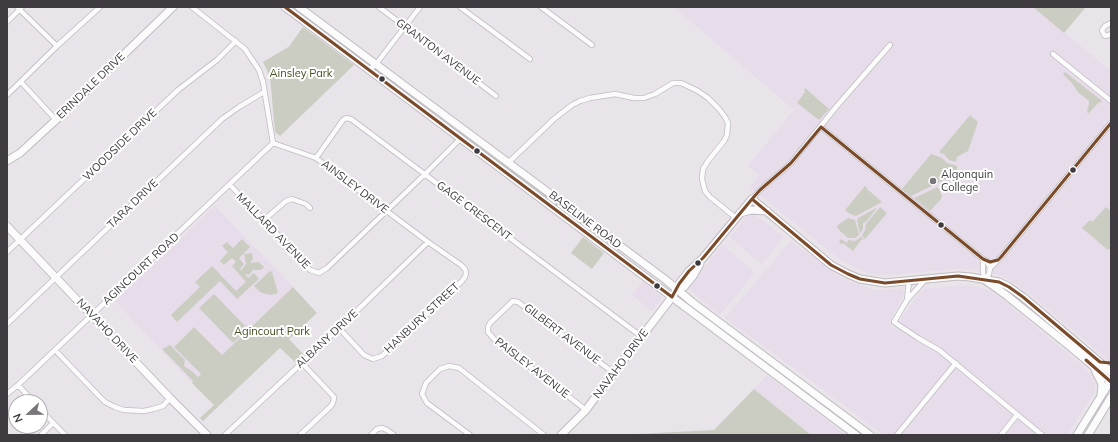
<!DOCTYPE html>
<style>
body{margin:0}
#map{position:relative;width:1118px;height:442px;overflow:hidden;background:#e9e4ea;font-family:Mulish,sans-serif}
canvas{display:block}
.frame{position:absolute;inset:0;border:8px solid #3e3a40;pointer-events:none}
.north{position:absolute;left:8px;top:394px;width:40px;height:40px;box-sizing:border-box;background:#fff;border:1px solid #b2b0b3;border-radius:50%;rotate:248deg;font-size:11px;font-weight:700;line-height:16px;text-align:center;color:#3e3a40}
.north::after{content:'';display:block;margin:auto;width:14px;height:18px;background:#7a767c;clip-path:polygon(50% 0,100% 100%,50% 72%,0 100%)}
</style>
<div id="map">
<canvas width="1118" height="442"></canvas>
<div class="frame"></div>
<div class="north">N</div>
</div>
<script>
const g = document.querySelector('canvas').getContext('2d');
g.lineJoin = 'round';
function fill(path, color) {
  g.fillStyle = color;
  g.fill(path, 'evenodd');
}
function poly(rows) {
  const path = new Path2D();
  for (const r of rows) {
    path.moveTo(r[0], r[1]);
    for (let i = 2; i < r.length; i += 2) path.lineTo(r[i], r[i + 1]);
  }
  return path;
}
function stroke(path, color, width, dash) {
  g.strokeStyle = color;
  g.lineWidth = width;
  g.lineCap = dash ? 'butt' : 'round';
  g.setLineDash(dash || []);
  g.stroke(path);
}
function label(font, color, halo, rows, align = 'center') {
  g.font = font + ' Mulish,sans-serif';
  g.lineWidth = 4;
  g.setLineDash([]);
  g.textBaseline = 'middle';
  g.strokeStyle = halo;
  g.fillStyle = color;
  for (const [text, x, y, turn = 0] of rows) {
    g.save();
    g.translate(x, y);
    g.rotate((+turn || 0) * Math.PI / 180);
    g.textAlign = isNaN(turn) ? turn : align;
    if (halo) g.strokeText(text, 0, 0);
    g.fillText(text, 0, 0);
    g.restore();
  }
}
fill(poly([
 [674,7,1033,7,1111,71,1111,364,1099,352,1026,291,1011,281,1000,275,974,270,956,269,888,275,868,273,858,269,838,258,750,187,759,175,748,166,794,110],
 [215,206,293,287,192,383,115,301],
 [754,214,784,237,763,263,761,264,730,237,747,216],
 [791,241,841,278,874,290,903,289,904,294,889,323,894,329,919,293,926,288,966,286,979,287,990,291,1006,302,1085,368,1093,379,1095,385,1094,393,1067,435,883,435,843,404,725,318],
 [723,245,755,273,720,315,689,289,720,247],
 [643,281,662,297,652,311,632,295],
 [767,375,846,435,811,435,754,389]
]), '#e7dcea');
fill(poly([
 [1033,7,1086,7,1064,33],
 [303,27,354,65,280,136,275,132,270,77,263,62,290,46,290,45],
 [1065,72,1101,100,1102,103,1099,102,1088,114,1087,111,1089,104,1089,101,1078,92,1072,83,1063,74],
 [805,88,829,109,819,120,797,103,805,92,804,90],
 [970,115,978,122,968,151,957,157,956,162,949,160,944,154,940,153,940,151],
 [459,130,600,236,600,237,587,229,457,132],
 [931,154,942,158,947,163,957,166,957,172,952,176,911,196,902,189],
 [865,186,867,188,867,189,882,202,856,216,850,214,845,210],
 [938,187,942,196,941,199,930,211,914,198],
 [880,207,887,213,865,239,862,236,865,230,866,224],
 [1106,207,1111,211,1111,245,1110,246,1111,247,1108,250,1082,228,1090,220,1092,222],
 [876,208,876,209,866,222,863,223,863,229,860,234,857,220,858,218],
 [848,218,855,220,859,235,855,238,848,238,840,231,837,227,838,225],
 [583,237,604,253,592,269,571,253],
 [861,237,865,240,863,239,861,240,853,251,843,243,841,244,839,242,841,239,847,243,848,240,855,241],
 [242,239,250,247,239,258,244,264,240,269,242,271,242,269,246,264,244,254,252,253,253,260,251,261,250,263,259,262,264,267,261,270,253,270,249,275,245,274,248,278,254,273,259,279,237,299,220,281,177,322,171,315,200,287,195,282,212,266,236,291,246,282,232,266,236,262,232,258,224,265,220,261,228,252,222,246,227,242,233,248],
 [270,271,272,272,278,293,271,295,266,294,260,292,254,286],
 [293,287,317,313,289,339,307,358,298,365,280,348,203,421,200,418,214,405,192,383,193,381,162,349,170,345,185,360,184,366,193,372,198,377,201,374,174,347,194,327,222,355],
 [214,294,248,329,233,343,199,308],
 [714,324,731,335,836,414,835,415,713,325],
 [754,389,811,435,618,435,714,430]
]), '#cbcdc2');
const street = poly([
 [17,7,57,46],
 [192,7,245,49,259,70,263,82,273,143],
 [379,7,496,96],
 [460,7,530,59],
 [541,7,592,45],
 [7,22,22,7],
 [1111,23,1105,26,1102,30,1104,35,1106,36,1111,34],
 [1053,54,1111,101],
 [369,70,376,64,420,7],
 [21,82,56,120],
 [7,95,57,46,100,7],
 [821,127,983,259,987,261,990,268,989,274,985,280],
 [273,143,316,158,428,242,461,265,465,269,466,273,465,277,462,281,382,356,373,359,364,355,339,328],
 [316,158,343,120,346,118,351,119,642,337],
 [508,163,554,119,572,105,580,101,590,98,615,94,634,98,644,98,655,94,673,83,681,83,698,91,708,98,719,109,725,117,728,123,727,135,724,141,708,161,703,169,702,179,705,191,710,197,736,218],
 [230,185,264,220,310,270,319,273,327,268,425,174,460,139],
 [752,199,760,190,791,163,836,107,890,45],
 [264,220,286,201,292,199,306,204,310,208],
 [7,252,178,90,217,60,236,41],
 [983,259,983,273,985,280],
 [990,268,1001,257,1111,123],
 [925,280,907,300,894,322,918,338,939,350,1042,435],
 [907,300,909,281],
 [7,324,222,119,239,107,264,92],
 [55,350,99,396,105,402,115,407,124,410,144,411,153,409,163,406,170,398],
 [18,385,34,402],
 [7,394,18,385,95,312,273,143],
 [40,409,65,435],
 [586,410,494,339,488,332,488,327,490,323,513,301,518,302,614,373],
 [41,435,53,423],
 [225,435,339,328,428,242],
 [300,435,331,406,333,403,334,397,302,363],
 [371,435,377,429,382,428,387,430,394,435],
 [470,435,427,403,422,394,426,383,440,369,449,366,459,368,544,435],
 [897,435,956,363],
 [1001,435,1017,415]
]);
const secondary = poly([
 [7,161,20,153,56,120,173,7],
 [740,213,751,210,767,211],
 [7,226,170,398,207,435],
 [985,280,1006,295,1067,344,1098,370,1111,382],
 [677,289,684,287,693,276,700,264],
 [1095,370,1101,382,1102,386,1101,395],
 [561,435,586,410,600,391,669,301,677,289,679,284,689,271,703,258,752,199,831,265,848,274,860,279,885,283,958,276,970,277,999,282,1009,287,1023,297,1111,372],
 [1077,435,1111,380],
 [1088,435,1111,397]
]);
const primary = poly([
 [285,7,856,435],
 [299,7,666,280,692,302,870,435]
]);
stroke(street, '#bfbbc1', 6);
stroke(secondary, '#bfbbc1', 9);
stroke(primary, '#bfbbc1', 9);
stroke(street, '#fcfbfc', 4.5);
stroke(secondary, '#fcfbfc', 7);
stroke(primary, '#fcfbfc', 7);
stroke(poly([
 [285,7,672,297],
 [821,127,983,259,990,262,998,260,1001,257,1111,123],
 [752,199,831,265,848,274,860,279,885,283,958,276,999,282,1009,287,1023,297,1100,362,1111,363],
 [672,297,679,284,689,271,703,258,752,199,760,190,791,163,821,127],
 [1086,360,1111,382]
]), '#7a4b2a', 3);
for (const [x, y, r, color] of [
 [382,79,3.5,"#3e3a40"],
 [477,151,3.5,"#3e3a40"],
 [1073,170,3.5,"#3e3a40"],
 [933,181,4,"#7a767c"],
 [941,225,3.5,"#3e3a40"],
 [698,263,3.5,"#3e3a40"],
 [657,286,3.5,"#3e3a40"]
]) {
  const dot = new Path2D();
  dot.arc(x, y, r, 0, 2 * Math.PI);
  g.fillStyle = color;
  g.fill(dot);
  stroke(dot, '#fff', 1.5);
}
label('11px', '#3e3a40', '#fff', [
 ["GRANTON AVENUE",438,52,37],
 ["ERINDALE DRIVE",91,86,-44],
 ["WOODSIDE DRIVE",120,145,-44],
 ["AINSLEY DRIVE",355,187,37],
 ["TARA DRIVE",133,204,-44],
 ["GAGE CRESCENT",474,211,37],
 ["BASELINE ROAD",585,220,37],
 ["MALLARD AVENUE",273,231,46],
 ["AGINCOURT ROAD",141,269,-43],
 ["HANBURY STREET",422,318,-43],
 ["NAVAHO DRIVE",107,331,47],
 ["GILBERT AVENUE",562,334,37],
 ["ALBANY DRIVE",327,339,-43],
 ["NAVAHO DRIVE",621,364,-53],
 ["PAISLEY AVENUE",532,368,38]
]);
label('11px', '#415020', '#fff', [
 ["Ainsley Park",301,74],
 ["Agincourt Park",272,332]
]);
label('11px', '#3e3a40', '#fff', [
 ["Algonquin",941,175],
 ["College",941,188]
], 'left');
</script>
